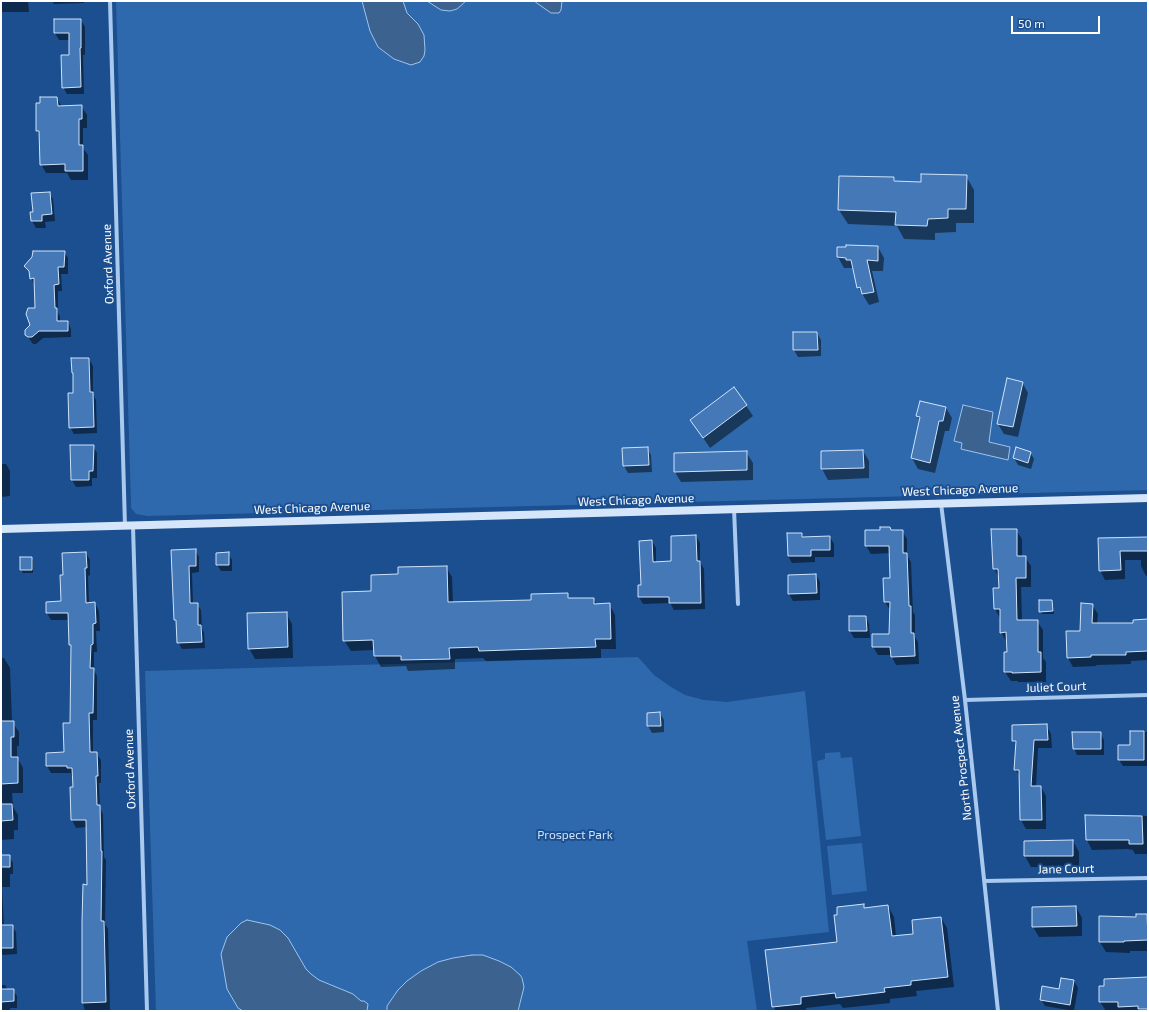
<!DOCTYPE html>
<style>
body{margin:0}
#map{position:relative;width:1149px;height:1012px;overflow:hidden;background:#1b4f8f;font-family:"Exo 2",sans-serif}
canvas{display:block}
.frame{position:absolute;inset:0;border:2px solid #fff;pointer-events:none}
.scale{position:absolute;left:1011px;top:16px;width:89px;height:18px;box-sizing:border-box;border:2px solid #fff;border-top:0;padding-left:5px;font-size:12px;line-height:14px;white-space:nowrap;color:#fff;-webkit-text-stroke:3px #1b4f8f;paint-order:stroke}
</style>
<div id="map">
<canvas width="1149" height="1012"></canvas>
<div class="frame"></div>
<div class="scale">50 m</div>
</div>
<script>
const g = document.querySelector('canvas').getContext('2d');
g.lineJoin = 'round';
function fill(path, color) {
  g.fillStyle = color;
  g.fill(path, 'evenodd');
}
function poly(rows) {
  const path = new Path2D();
  for (const r of rows) {
    path.moveTo(r[0], r[1]);
    for (let i = 2; i < r.length; i += 2) path.lineTo(r[i], r[i + 1]);
  }
  return path;
}
function stroke(path, color, width, dash) {
  g.strokeStyle = color;
  g.lineWidth = width;
  g.lineCap = dash ? 'butt' : 'round';
  g.setLineDash(dash || []);
  g.stroke(path);
}
function label(font, color, halo, rows, align = 'center') {
  g.font = font + ' "Exo 2",sans-serif';
  g.lineWidth = 4;
  g.setLineDash([]);
  g.textBaseline = 'middle';
  g.strokeStyle = halo;
  g.fillStyle = color;
  for (const [text, x, y, turn = 0] of rows) {
    g.save();
    g.translate(x, y);
    g.rotate((+turn || 0) * Math.PI / 180);
    g.textAlign = isNaN(turn) ? turn : align;
    if (halo) g.strokeText(text, 0, 0);
    g.fillText(text, 0, 0);
    g.restore();
  }
}
fill(poly([
 [116,1,1148,1,1148,490,147,516,136,514,131,508,131,504],
 [638,657,654,675,671,687,685,695,704,700,727,702,805,691,829,932,747,941,757,1011,156,1011,145,671],
 [840,752,841,758,852,757,861,836,826,840,817,761,825,759,825,753],
 [862,843,867,891,832,895,827,846]
]), '#2e69ad');
const water = poly([
 [362,1,403,1,407,13,418,24,424,35,425,50,424,56,420,62,411,65,394,59,378,47,370,31,362,1],
 [427,1,466,1,457,9,450,11,441,10,427,1],
 [534,1,562,1,561,10,559,13,551,13,534,1],
 [963,405,993,412,989,442,1010,447,1008,460,961,449,962,443,954,441,963,405],
 [247,920,270,925,280,930,288,938,306,969,311,974,319,980,353,994,361,1001,364,1001,368,1004,367,1011,243,1011,238,1008,227,989,221,954,227,937,241,923,247,920],
 [472,955,483,955,499,961,511,967,520,975,522,978,524,987,518,1011,387,1011,387,1006,398,990,407,981,421,971,438,962,453,958,472,955]
]);
fill(water, '#3c6290');
stroke(water, '#9cc4f0', 1);
fill(poly([
 [1,1,28,1,29,12,1,12],
 [52,1,84,1,84,3,54,4],
 [81,20,85,27,85,55,83,55,84,94,67,94,63,87,70,56,70,40,59,40,55,33],
 [57,98,62,107,81,106,87,115,87,128,83,128,83,148,88,155,88,180,71,180,67,173,46,173,41,164,41,137,37,131,41,104],
 [966,176,974,190,974,223,956,223,956,232,935,233,935,240,904,239,897,226,848,224,839,210,840,177,894,178,896,182,922,183],
 [49,193,53,199,55,221,45,222,46,228,36,228,32,221,31,213,34,213],
 [878,247,884,258,883,271,872,271,879,302,869,305,858,287,854,270,852,268,844,268,838,257,838,248],
 [64,252,68,258,68,274,61,274,62,291,58,291,58,313,60,316,60,322,68,322,71,329,71,337,43,338,36,344,33,344,26,334,31,326,37,309,35,286,31,278,31,275,25,266],
 [794,333,817,333,821,340,821,356,798,357,794,350],
 [89,359,93,366,93,395,96,400,97,433,74,434,70,427,74,394,74,375,72,372],
 [1022,382,1028,393,1018,437,1004,434,998,424],
 [734,388,753,416,710,448,691,420],
 [946,408,952,418,949,431,945,431,935,473,918,469,912,458,920,421,917,416],
 [93,446,97,453,97,478,92,478,92,486,76,487,72,480],
 [647,448,651,455,652,472,628,473,624,466],
 [863,451,869,461,869,478,828,480,822,469,822,452],
 [746,452,753,463,753,480,681,482,675,472],
 [1030,452,1034,459,1031,469,1018,465,1014,458],
 [1,464,6,464,10,471,10,496,1,497],
 [1016,530,1022,539,1022,557,1025,557,1031,566,1031,587,1021,587,1022,621,1037,621,1043,630,1043,658,1046,662,1046,682,1018,682,1018,681,1011,681,1005,672,1008,653,1007,643,1001,632,1000,618,995,609,1000,589,999,578,994,568],
 [891,531,902,531,907,539,907,555,911,562,913,612,915,615,915,637,918,642,919,664,896,665,891,655,878,655,873,647,873,635,890,635,891,610,890,610,885,602,891,579,890,553,871,554,866,546],
 [788,534,802,534,804,538,830,537,834,544,834,557,815,557,815,562,792,563,788,556],
 [696,536,700,543,700,562,704,569,705,609,674,610,670,603,643,604,639,597,639,586,642,586,652,541,656,548,656,563,672,562],
 [1148,538,1148,575,1146,576,1141,566,1141,560,1125,560,1125,579,1105,580,1100,570,1099,539],
 [195,550,199,557,199,572,192,573,193,604,197,604,201,610,202,628,204,633,205,648,182,649,178,642,178,624,175,620,172,551],
 [86,553,90,560,90,575,88,576,89,604,95,603,99,611,100,631,96,631,97,652,94,652,94,670,97,676,97,720,93,720,93,753,96,753,101,760,101,783,99,783,100,808,103,814,104,857,106,860,105,924,108,929,110,1011,85,1011,83,1003,88,886,87,827,76,828,72,820,71,788,74,788,71,773,51,773,47,766,65,753,71,724,72,649,70,645,69,620,51,620,47,613,47,603,62,602,64,576],
 [228,553,232,560,232,571,221,571,217,565],
 [31,558,33,561,33,573,23,573,21,570],
 [446,567,452,577,453,603,532,601,567,594,570,599,594,599,597,605,609,604,615,615,616,649,601,649,601,658,486,661,483,658,455,659,455,669,408,671,406,666,381,667,375,656,374,650,351,651,344,640,372,592,399,575],
 [816,575,820,582,820,600,793,601,789,594],
 [1052,601,1053,604,1054,614,1042,614,1040,611],
 [1092,605,1098,614,1097,624,1134,624,1148,620,1148,660,1131,661,1131,664,1096,665,1096,666,1073,667,1068,658],
 [286,613,292,624,293,658,255,659,249,648],
 [850,617,866,617,869,624,870,638,854,638,850,631],
 [1,658,4,658,10,668,12,722,19,732,19,746,17,746,17,757,23,768,23,793,12,793,13,807,18,815,18,830,14,830,14,839,1,840],
 [660,713,664,720,664,732,652,733,648,726,648,714],
 [1046,725,1051,734,1052,748,1038,748,1036,787,1041,787,1046,796,1046,829,1026,829,1021,820,1021,778,1015,769,1017,746,1013,740],
 [1131,732,1148,732,1147,766,1123,766,1119,760,1131,746],
 [1100,733,1104,740,1104,755,1077,755,1074,748],
 [1086,816,1148,816,1148,854,1135,854,1133,850,1128,849,1092,850,1087,840],
 [1073,841,1079,852,1079,866,1031,867,1025,856,1025,842],
 [1,856,9,856,13,863,13,874,10,874,10,887,2,887,4,926,12,926,16,932,17,954,1,955],
 [863,906,865,909,888,906,894,917,896,936,915,934,941,918,947,928,954,987,916,991,917,996,890,999,890,1003,843,1008,840,1004,806,1008,806,1011,776,1011,773,1006,838,943],
 [1076,907,1082,918,1082,936,1039,937,1033,927],
 [1147,915,1148,918,1148,951,1130,951,1130,953,1106,952,1100,942,1137,918],
 [1062,979,1074,981,1078,988,1074,1011,1045,1006,1041,999,1060,991],
 [1148,979,1148,1011,1106,1011,1100,1002],
 [1,985,5,985,8,990,13,990,17,996,17,1008,10,1008,10,1011,1,1011]
]), '#0007');
const building = poly([
 [54,19,81,19,81,48,80,48,81,87,62,88,61,55,69,55,69,33,54,33,54,19],
 [40,97,57,97,58,106,82,105,82,119,79,119,79,145,83,145,83,171,65,171,65,164,40,165,39,131,36,131,36,103,40,103,40,97],
 [921,174,967,175,966,209,948,209,948,218,928,219,927,226,895,225,896,212,838,210,839,176,894,177,894,181,921,182,921,174],
 [50,192,52,214,42,215,42,221,31,221,30,212,33,212,31,193,50,192],
 [846,245,878,246,878,261,867,260,874,292,862,294,860,287,857,288,851,260,846,260,846,258,837,257,837,247,846,247,846,245],
 [33,251,65,251,64,267,58,267,59,284,54,285,55,308,57,308,57,321,68,321,68,331,39,331,32,337,28,337,25,335,25,330,30,325,26,314,28,308,35,308,34,278,30,279,29,271,24,266,32,257,33,251],
 [793,332,817,332,818,350,793,350,793,332],
 [71,358,89,358,90,392,93,392,94,427,69,428,68,393,73,393,73,373,72,373,71,358],
 [1007,378,1023,382,1013,427,997,424,1007,378],
 [734,387,747,405,703,438,690,420,734,387],
 [920,401,946,407,943,421,939,421,930,463,911,458,920,417,916,416,920,401],
 [70,445,94,445,93,471,89,471,89,480,71,480,70,445],
 [648,447,649,465,623,466,622,448,648,447],
 [1016,447,1031,452,1028,463,1013,458,1016,447],
 [863,450,864,468,821,469,821,451,863,450],
 [747,451,747,470,674,472,674,453,747,451],
 [880,527,890,527,891,530,903,530,903,553,907,553,909,606,911,606,911,633,914,633,915,656,891,657,890,647,872,647,872,634,889,634,890,602,884,602,883,578,890,578,889,546,865,546,865,530,880,530,880,527],
 [991,529,1017,529,1017,556,1026,556,1026,578,1016,578,1017,620,1038,620,1038,652,1041,652,1041,672,1012,673,1012,672,1004,672,1004,652,1007,652,1006,632,1000,633,1000,609,994,609,993,588,999,588,998,569,993,569,991,529],
 [787,533,802,533,802,537,830,536,830,550,811,550,811,556,788,556,787,533],
 [696,535,697,561,700,561,701,603,669,603,669,597,638,597,638,585,641,585,639,541,652,540,653,562,671,561,671,536,696,535],
 [1148,537,1148,551,1120,551,1121,570,1099,571,1098,538,1148,537],
 [196,549,196,566,189,566,190,603,198,603,198,625,201,625,202,642,177,643,176,620,174,620,171,550,196,549],
 [86,552,87,568,85,568,86,603,95,602,96,623,93,624,93,644,91,645,90,668,94,668,93,713,89,713,90,752,97,752,98,776,96,776,97,805,100,805,101,851,102,851,101,921,104,921,106,1002,82,1003,82,921,83,884,87,885,86,820,71,820,70,787,73,787,72,768,67,768,67,766,46,766,46,753,64,752,63,723,70,723,71,645,69,645,68,613,46,613,46,602,61,601,60,575,63,575,62,553,86,552],
 [229,552,229,565,216,565,216,553,229,552],
 [20,557,32,557,32,570,20,570,20,557],
 [447,566,448,602,531,600,531,594,568,593,568,598,594,598,594,604,610,603,611,639,595,639,596,647,479,651,478,647,449,648,450,659,401,660,401,656,374,656,373,640,343,641,342,592,371,591,371,575,398,574,398,567,447,566],
 [816,574,817,593,788,594,788,575,816,574],
 [1039,600,1052,600,1053,611,1039,612,1039,600],
 [1081,603,1093,604,1092,623,1133,623,1133,620,1148,619,1148,651,1126,652,1126,655,1091,655,1091,657,1067,658,1066,631,1080,631,1081,603],
 [287,612,288,647,248,649,247,613,287,612],
 [849,616,866,616,867,631,849,631,849,616],
 [660,712,661,726,647,726,647,713,660,712],
 [1,721,14,721,14,737,11,737,11,757,18,757,18,783,1,784,1,721],
 [1047,724,1048,740,1034,740,1031,786,1041,786,1042,820,1020,820,1019,770,1014,770,1016,741,1012,741,1012,725,1047,724],
 [1130,731,1144,731,1144,760,1118,760,1118,745,1130,745,1130,731],
 [1072,732,1101,732,1101,749,1073,749,1072,732],
 [1,804,12,804,13,820,1,821,1,804],
 [1085,815,1142,816,1143,844,1129,844,1129,840,1086,840,1085,815],
 [1073,840,1073,856,1024,856,1024,841,1073,840],
 [1,855,10,855,10,867,1,867,1,855],
 [864,904,864,908,888,905,892,936,913,934,912,920,941,917,948,977,911,981,911,985,884,988,885,992,836,998,835,993,801,997,801,1004,772,1007,765,950,837,942,834,915,837,915,837,907,864,904],
 [1076,906,1077,926,1032,927,1032,907,1076,906],
 [1136,914,1147,914,1148,940,1124,941,1124,942,1099,942,1099,916,1136,917,1136,914],
 [1,925,13,925,13,948,1,948,1,925],
 [1148,977,1148,1009,1138,1009,1138,1006,1118,1007,1118,1002,1099,1002,1099,986,1104,986,1104,979,1148,977],
 [1061,978,1074,980,1070,1005,1040,1000,1042,986,1059,989,1061,978],
 [1,989,14,989,14,1001,1,1002,1,989]
]);
fill(building, '#4478b7');
stroke(building, '#cfe3fa', 1);
stroke(poly([
 [110,1,125,526],
 [941,503,965,700,998,1011],
 [734,509,738,604],
 [133,526,147,1011],
 [965,700,1148,695],
 [984,881,1148,878]
]), '#a9c9ee', 4);
stroke(poly([
 [1,529,1148,498]
]), '#d6e6fa', 8);
label('12px', '#fff', '#1b4f8f', [
 ["Oxford Avenue",108,264,-92],
 ["West Chicago Avenue",960,490,-2],
 ["West Chicago Avenue",636,500,-2],
 ["West Chicago Avenue",312,508,-2],
 ["Juliet Court",1056,687,-2],
 ["North Prospect Avenue",961,758,-96],
 ["Oxford Avenue",130,769,-92],
 ["Jane Court",1066,869,-1]
]);
label('12px', '#cfe3fa', '#1b4f8f', [
 ["Prospect Park",575,835]
]);
</script>
